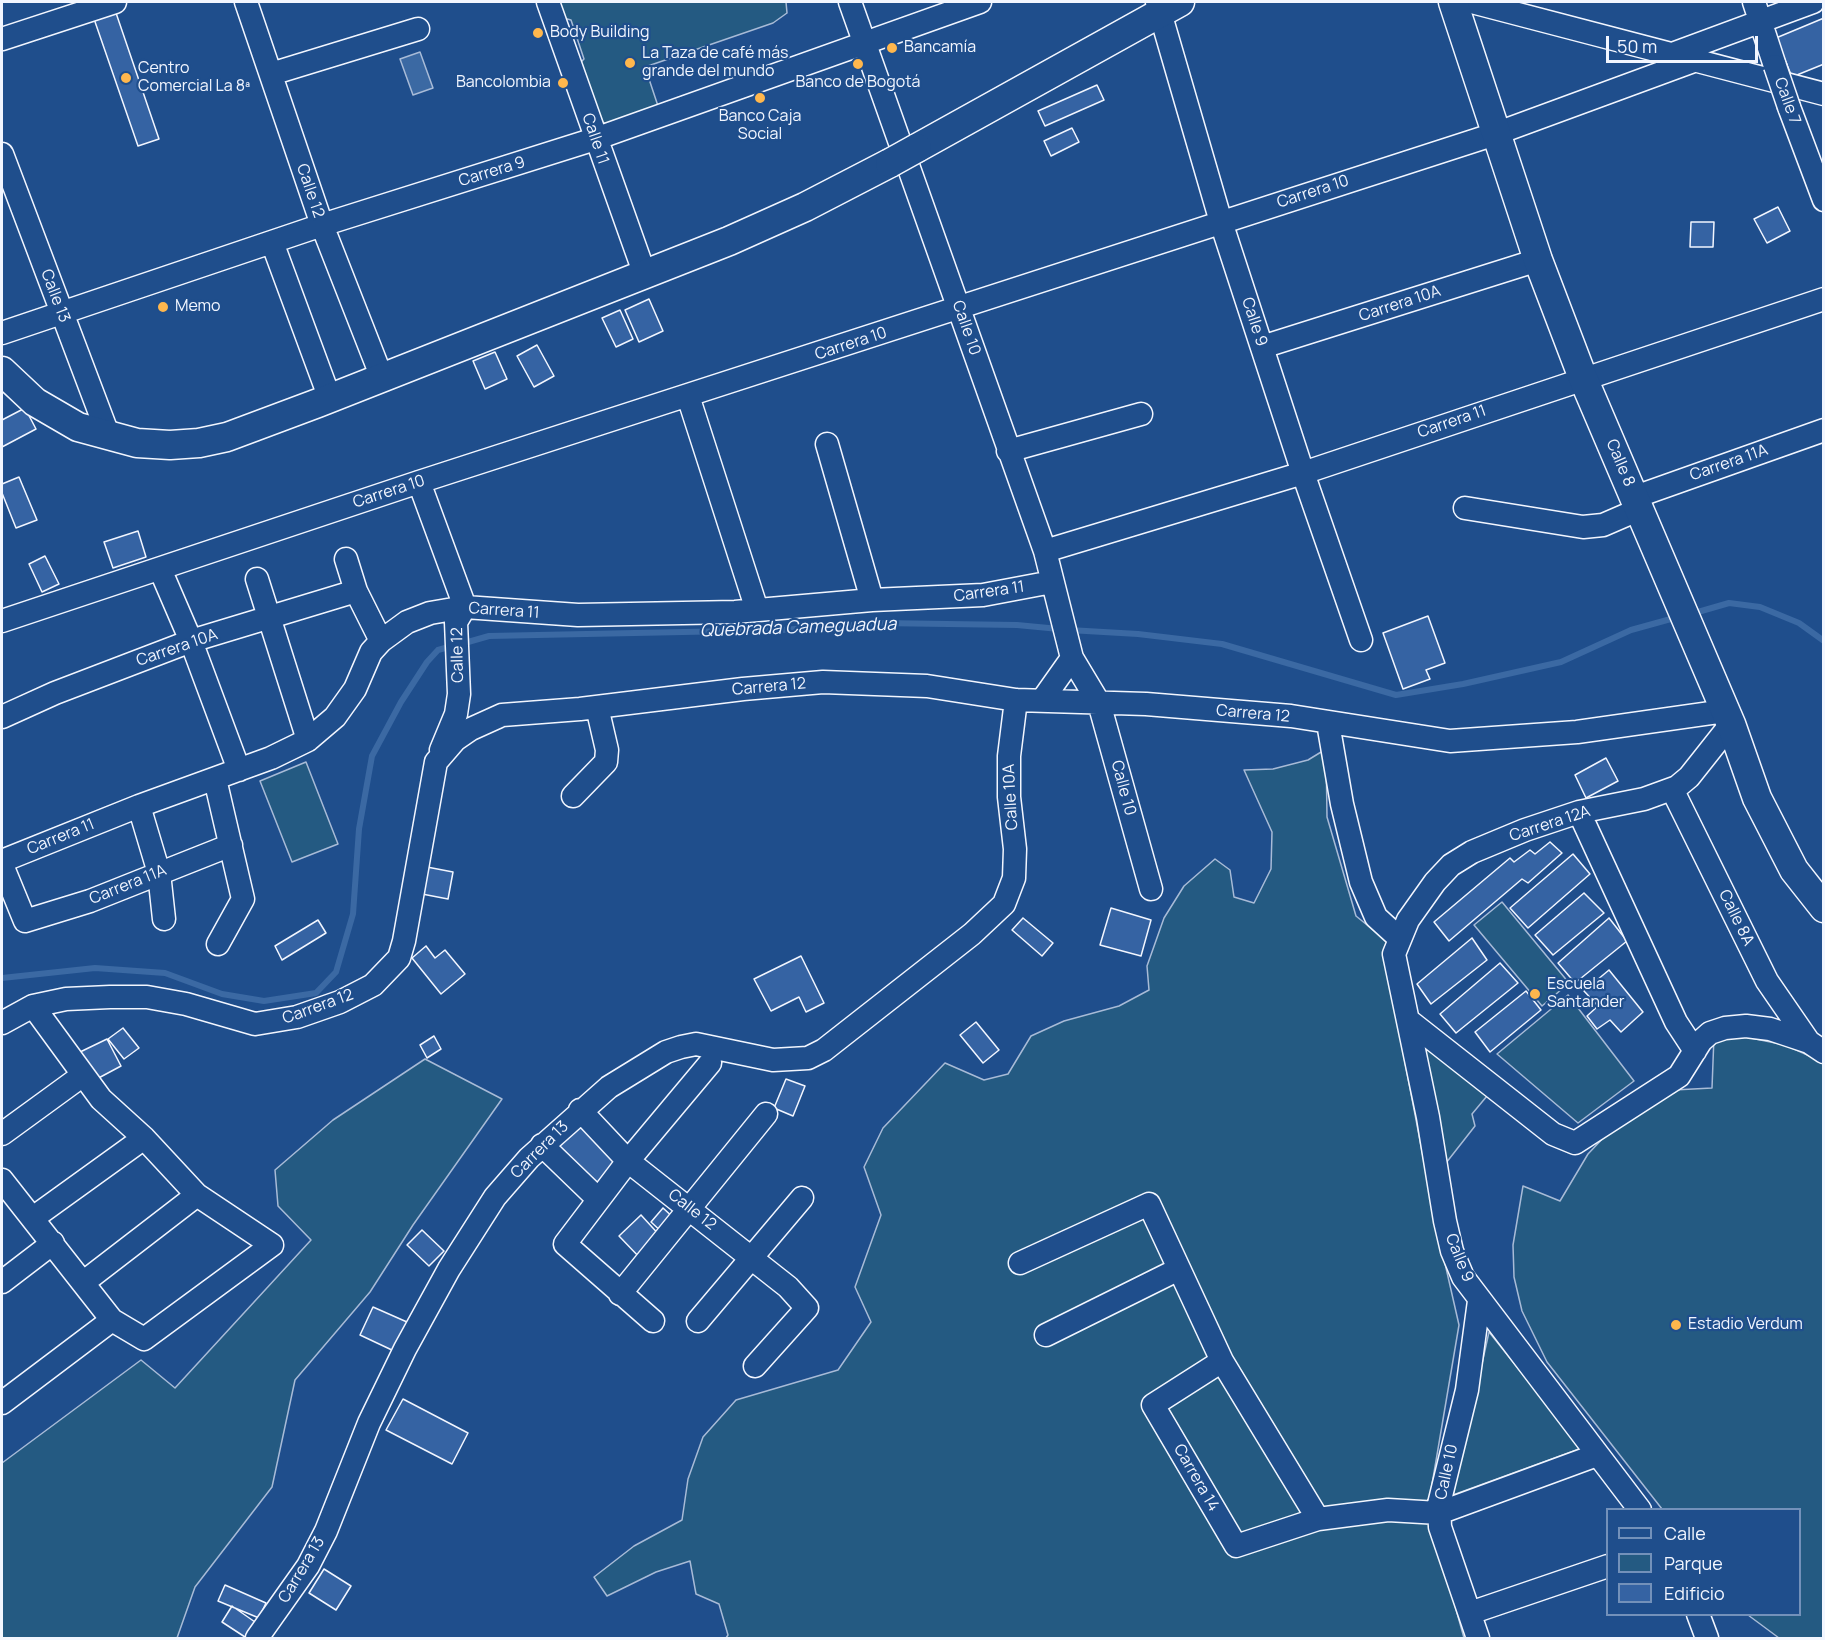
<!DOCTYPE html>
<meta charset="utf-8">
<style>
body{margin:0}
#map{position:relative;width:1825px;height:1640px;overflow:hidden;background:#1f4e8c;font-family:Manrope,sans-serif}
canvas{display:block}
.frame{position:absolute;inset:0;border:3px solid #f2f6ff;pointer-events:none}
.legend{position:absolute;left:1606px;top:1508px;width:195px;height:108px;box-sizing:border-box;background:#1f4e8c;border:2px solid #7391ba;margin:0;padding:8px 10px;list-style:none;font-size:18px;color:#f2f6ff}
.legend li{display:flex;align-items:center;gap:12px;height:30px}
.legend b{width:30px;border:2px solid #7391ba}
.scale{position:absolute;left:1606px;top:36px;width:152px;height:27px;box-sizing:border-box;border:3px solid #f2f6ff;border-top:0;padding-left:8px;font-size:18px;line-height:21px;white-space:nowrap;color:#f2f6ff;-webkit-text-stroke:4px #1f4e8c;paint-order:stroke}
</style>
<div id="map">
<canvas width="1825" height="1640"></canvas>
<div class="frame"></div>
<ul class="legend">
<li><b style="height:8px;background:#1f4e8c"></b>Calle</li>
<li><b style="height:16px;background:#245a82"></b>Parque</li>
<li><b style="height:16px;background:#3563a3"></b>Edificio</li>
</ul>
<div class="scale">50 m</div>
</div>
<script>
const g = document.querySelector('canvas').getContext('2d');
g.lineJoin = 'round';
function fill(path, color) {
  g.fillStyle = color;
  g.fill(path, 'evenodd');
}
function poly(rows) {
  const path = new Path2D();
  for (const r of rows) {
    path.moveTo(r[0], r[1]);
    for (let i = 2; i < r.length; i += 2) path.lineTo(r[i], r[i + 1]);
  }
  return path;
}
function stroke(path, color, width, dash) {
  g.strokeStyle = color;
  g.lineWidth = width;
  g.lineCap = dash ? 'butt' : 'round';
  g.setLineDash(dash || []);
  g.stroke(path);
}
function label(font, color, halo, rows, align = 'center') {
  g.font = font + ' Manrope,sans-serif';
  g.lineWidth = 4.5;
  g.setLineDash([]);
  g.textBaseline = 'middle';
  g.strokeStyle = halo;
  g.fillStyle = color;
  for (const [text, x, y, turn = 0] of rows) {
    g.save();
    g.translate(x, y);
    g.rotate((+turn || 0) * Math.PI / 180);
    g.textAlign = isNaN(turn) ? turn : align;
    if (halo) g.strokeText(text, 0, 0);
    g.fillText(text, 0, 0);
    g.restore();
  }
}
const green = poly([
 [551,2,786,2,787,13,773,23,645,67,658,106,609,125,597,120,575,68,584,59,571,20,556,16,551,2],
 [1326,749,1327,817,1356,916,1388,942,1386,963,1436,1224,1459,1325,1428,1508,1464,1638,726,1638,728,1635,719,1604,696,1594,690,1561,656,1572,607,1596,594,1577,634,1546,682,1520,688,1479,703,1437,736,1400,838,1370,871,1322,855,1287,881,1215,864,1167,883,1128,945,1063,984,1080,1008,1074,1031,1036,1064,1021,1119,1006,1149,990,1147,966,1164,918,1184,886,1215,859,1230,870,1234,897,1254,903,1271,869,1272,832,1244,770,1273,769,1308,760,1326,749],
 [306,762,338,844,292,862,260,781,306,762],
 [1502,902,1569,983,1542,1006,1474,925,1502,902],
 [1568,995,1634,1081,1578,1123,1497,1054,1568,995],
 [1736,1035,1785,1045,1823,1062,1823,1638,1779,1638,1748,1615,1800,1614,1800,1510,1662,1509,1547,1362,1522,1311,1514,1277,1513,1245,1523,1186,1560,1201,1588,1154,1606,1135,1674,1090,1712,1088,1714,1036,1736,1035],
 [1422,1044,1487,1096,1472,1114,1475,1126,1446,1163,1422,1044],
 [425,1059,502,1099,413,1225,370,1292,295,1380,272,1487,195,1587,177,1638,2,1638,2,1463,141,1360,175,1388,311,1240,278,1206,275,1170,333,1120,425,1059],
 [1489,1332,1582,1448,1453,1495,1489,1332]
]);
fill(green, '#245a82');
stroke(green, '#a8bbd7', 1.5);
const water = poly([
 [420,52,433,88,413,95,400,59,420,52]
]);
fill(water, '#3b69a3');
stroke(water, '#a8bbd7', 1.5);
stroke(poly([
 [1691,614,1729,603,1760,607,1799,623,1824,641],
 [1069,630,1138,634,1222,644,1396,695,1463,684,1561,662,1631,630,1678,617],
 [461,644,489,636,781,630,879,623,1017,625,1059,629],
 [2,978,95,968,165,973,222,994,264,1001,316,993,336,972,353,914,359,829,372,756,401,702,427,662,438,650,452,646]
]), '#3b69a3', 6);
const building = poly([
 [115,10,159,139,138,146,93,16,115,10],
 [1824,18,1824,64,1792,77,1776,38,1824,18],
 [1097,85,1104,100,1045,126,1038,111,1097,85],
 [1072,128,1079,142,1051,156,1044,141,1072,128],
 [1778,207,1790,231,1767,243,1754,219,1778,207],
 [1691,222,1714,222,1713,247,1690,247,1691,222],
 [649,299,663,331,639,342,625,310,649,299],
 [620,310,633,339,616,347,602,318,620,310],
 [537,345,554,376,534,387,517,356,537,345],
 [495,352,507,379,485,389,473,361,495,352],
 [25,408,36,429,2,447,2,420,25,408],
 [19,477,37,520,16,528,2,493,2,484,19,477],
 [138,531,146,557,113,568,104,542,138,531],
 [45,556,59,584,42,592,29,564,45,556],
 [1428,616,1445,663,1426,670,1430,679,1403,689,1383,633,1428,616],
 [1606,758,1618,781,1586,798,1575,775,1606,758],
 [1550,842,1562,853,1528,883,1522,879,1449,941,1434,922,1510,858,1514,862,1530,850,1535,854,1550,842],
 [1573,854,1590,874,1528,928,1510,908,1573,854],
 [427,867,453,872,448,899,422,894,427,867],
 [1584,893,1604,913,1553,955,1535,935,1584,893],
 [1111,908,1151,920,1141,956,1100,945,1111,908],
 [1023,918,1053,943,1042,956,1012,930,1023,918],
 [1609,918,1627,941,1575,983,1558,963,1609,918],
 [318,920,326,933,282,960,275,946,318,920],
 [1472,938,1487,960,1431,1004,1417,984,1472,938],
 [426,946,435,958,445,950,465,974,441,994,412,958,426,946],
 [801,956,824,1003,806,1012,799,997,771,1011,754,979,801,956],
 [1500,963,1518,983,1456,1033,1440,1014,1500,963],
 [1609,970,1643,1012,1621,1032,1610,1020,1597,1029,1587,1016,1598,1006,1584,991,1609,970],
 [1526,991,1541,1010,1490,1052,1475,1032,1526,991],
 [976,1022,999,1050,983,1063,960,1035,976,1022],
 [123,1028,139,1048,124,1059,108,1039,123,1028],
 [434,1036,441,1049,427,1058,420,1045,434,1036],
 [107,1039,121,1066,93,1081,78,1053,107,1039],
 [786,1079,805,1086,793,1116,774,1108,786,1079],
 [582,1122,619,1165,591,1188,554,1145,582,1122],
 [663,1208,676,1220,664,1234,651,1222,663,1208],
 [641,1215,663,1239,642,1260,619,1236,641,1215],
 [422,1230,444,1251,429,1266,407,1245,422,1230],
 [373,1307,407,1322,394,1351,360,1335,373,1307],
 [403,1399,468,1433,452,1464,386,1430,403,1399],
 [324,1569,351,1586,336,1610,309,1593,324,1569],
 [225,1585,266,1603,259,1618,218,1601,225,1585],
 [232,1606,255,1622,245,1637,222,1622,232,1606]
]);
fill(building, '#3563a3');
stroke(building, '#f2f6ff', 1.5);
const minor = poly([
 [246,2,322,225,382,378],
 [548,2,645,275],
 [850,2,1045,551,1072,658,1043,699],
 [1157,2,1221,222,1303,473,1361,640],
 [1472,2,1824,94],
 [1754,2,1775,66],
 [2,39,115,2],
 [1675,53,1813,2],
 [271,74,418,29],
 [1789,107,1824,200],
 [2,154,109,437],
 [272,242,330,399],
 [2,333,322,225,595,139,980,2],
 [1262,347,1538,260],
 [688,396,757,610],
 [827,444,872,600],
 [1008,451,1141,414],
 [419,482,465,607,456,622,459,694,456,714,441,750],
 [1635,497,1824,430],
 [1465,508,1583,527,1603,525,1640,509],
 [1045,551,1303,473,1824,299],
 [346,559,356,591,381,641],
 [160,569,191,641,239,770],
 [257,579,308,740],
 [2,621,419,482,1495,134,1699,59],
 [1072,658,1099,703,1151,889],
 [2,717,55,693,191,641,356,591],
 [1328,723,1342,804,1361,882,1376,917,1399,938],
 [215,779,243,899,218,944],
 [1672,789,1767,981,1809,1042],
 [573,796,606,762,607,750,597,707],
 [139,806,159,873,164,919],
 [1579,812,1676,1022,1695,1051],
 [2,861,139,806,271,758,308,740,335,717,355,689,371,652,381,641,407,622,430,613,465,607,578,615,735,612,872,600,983,595,1052,582],
 [2,865,25,921,90,901,231,845],
 [1408,1020,1553,1134,1575,1143,1679,1076,1701,1041,1710,1033,1725,1028,1746,1026,1770,1029,1809,1042,1824,1052],
 [2,1023,33,1006,66,999,110,997,147,997,186,1004,255,1024,297,1017,340,1002,373,985,399,958,404,941,436,762,455,740,471,729,502,715,580,709,743,689,823,682,927,686,1016,700,1146,704,1291,716,1450,741,1577,732,1725,711],
 [580,1110,628,1161,788,1287,807,1308,755,1366],
 [2,1134,83,1075],
 [542,1145,598,1199],
 [2,1180,112,1320,144,1339,272,1245,197,1195,144,1138,101,1099,33,1006],
 [33,1218,144,1138],
 [1020,1263,1149,1204,1222,1361,1153,1405,1236,1546,1318,1519,1388,1510,1439,1513,1597,1455],
 [2,1282,53,1243],
 [84,1282,197,1195],
 [620,1294,766,1114],
 [653,1321,565,1244,628,1161,710,1063],
 [698,1321,802,1198],
 [1046,1335,1179,1269],
 [1222,1361,1318,1519],
 [2,1403,112,1320],
 [1640,1510,1463,1277,1452,1251,1445,1221,1428,1117,1394,954,1408,920,1435,882,1451,865,1472,852,1525,830,1579,812,1644,799,1677,787,1689,777,1731,724],
 [1470,1613,1608,1566],
 [1698,1614,1707,1638],
 [257,1638,308,1566,326,1531,369,1423,405,1349,449,1269,495,1197,529,1158,609,1087,666,1052,681,1047,696,1044,773,1060,808,1058,824,1050,972,934,1004,904,1014,878,1015,849,1009,797,1009,756,1016,700],
 [1478,1638,1440,1527,1439,1504,1467,1390,1479,1301]
]);
const major = poly([
 [1453,2,1538,260,1583,378,1731,724,1757,798,1794,870,1824,908],
 [917,148,1180,2],
 [2,371,35,402,78,427,137,443,170,445,199,443,227,437,318,403,729,241,805,207,890,163]
]);
stroke(minor, '#f2f6ff', 25);
stroke(major, '#f2f6ff', 31);
stroke(minor, '#1f4e8c', 22);
stroke(major, '#1f4e8c', 28);
const minorBridge = poly([
 [1775,66,1789,107]
]);
const majorBridge = poly([
 [890,163,917,148]
]);
stroke(minorBridge, '#f2f6ff', 25, []);
stroke(majorBridge, '#f2f6ff', 31, []);
stroke(minorBridge, '#1f4e8c', 22);
stroke(majorBridge, '#1f4e8c', 28);
for (const [x, y, r, color] of [
 [538,33,6,"#ffb74d"],
 [892,48,6,"#ffb74d"],
 [630,63,6,"#ffb74d"],
 [858,64,6,"#ffb74d"],
 [126,78,6,"#ffb74d"],
 [563,83,6,"#ffb74d"],
 [760,98,6,"#ffb74d"],
 [163,307,6,"#ffb74d"],
 [1535,994,6,"#ffb74d"],
 [1676,1325,6,"#ffb74d"]
]) {
  const dot = new Path2D();
  dot.arc(x, y, r, 0, 2 * Math.PI);
  g.fillStyle = color;
  g.fill(dot);
  stroke(dot, '#1f4e8c', 2);
}
label('16px', '#f2f6ff', '#1f4e8c', [
 ["Body Building",550,33],
 ["Bancamía",904,48],
 ["La Taza de café más",642,54],
 ["grande del mundo",642,72],
 ["Centro",138,69],
 ["Comercial La 8ª",138,87],
 ["Bancolombia",551,83,"right"],
 ["Banco de Bogotá",858,83,"center"],
 ["Banco Caja",760,117,"center"],
 ["Social",760,135,"center"],
 ["Memo",175,307],
 ["Escuela",1547,985],
 ["Santander",1547,1003],
 ["Estadio Verdum",1688,1325]
], 'left');
label('16px', '#f2f6ff', '#1f4e8c', [
 ["Calle 7",1787,101,70],
 ["Calle 11",595,139,71],
 ["Carrera 9",492,172,-17],
 ["Calle 12",310,191,71],
 ["Carrera 10",1313,192,-18],
 ["Calle 13",55,296,69],
 ["Carrera 10A",1400,304,-18],
 ["Calle 9",1254,322,72],
 ["Calle 10",966,328,71],
 ["Carrera 10",851,344,-18],
 ["Carrera 11",1452,422,-19],
 ["Calle 8",1620,463,67],
 ["Carrera 11A",1729,463,-19],
 ["Carrera 10",389,492,-18],
 ["Carrera 11",989,592,-8],
 ["Carrera 11",504,611,4],
 ["Carrera 10A",177,648,-19],
 ["Calle 12",458,655,-91],
 ["Carrera 12",769,687,-5],
 ["Carrera 12",1253,714,5],
 ["Calle 10",1123,788,75],
 ["Calle 10A",1011,797,-93],
 ["Carrera 12A",1550,824,-18],
 ["Carrera 11",61,837,-22],
 ["Carrera 11A",128,885,-22],
 ["Calle 8A",1736,918,64],
 ["Carrera 12",318,1007,-20],
 ["Carrera 13",540,1150,-45],
 ["Calle 12",692,1210,38],
 ["Calle 9",1459,1258,68],
 ["Calle 10",1447,1472,-78],
 ["Carrera 14",1196,1478,60],
 ["Carrera 13",302,1570,-59]
]);
label('italic 18px', '#f2f6ff', '#1f4e8c', [
 ["Quebrada Cameguadua",798,628,-2]
]);
</script>
